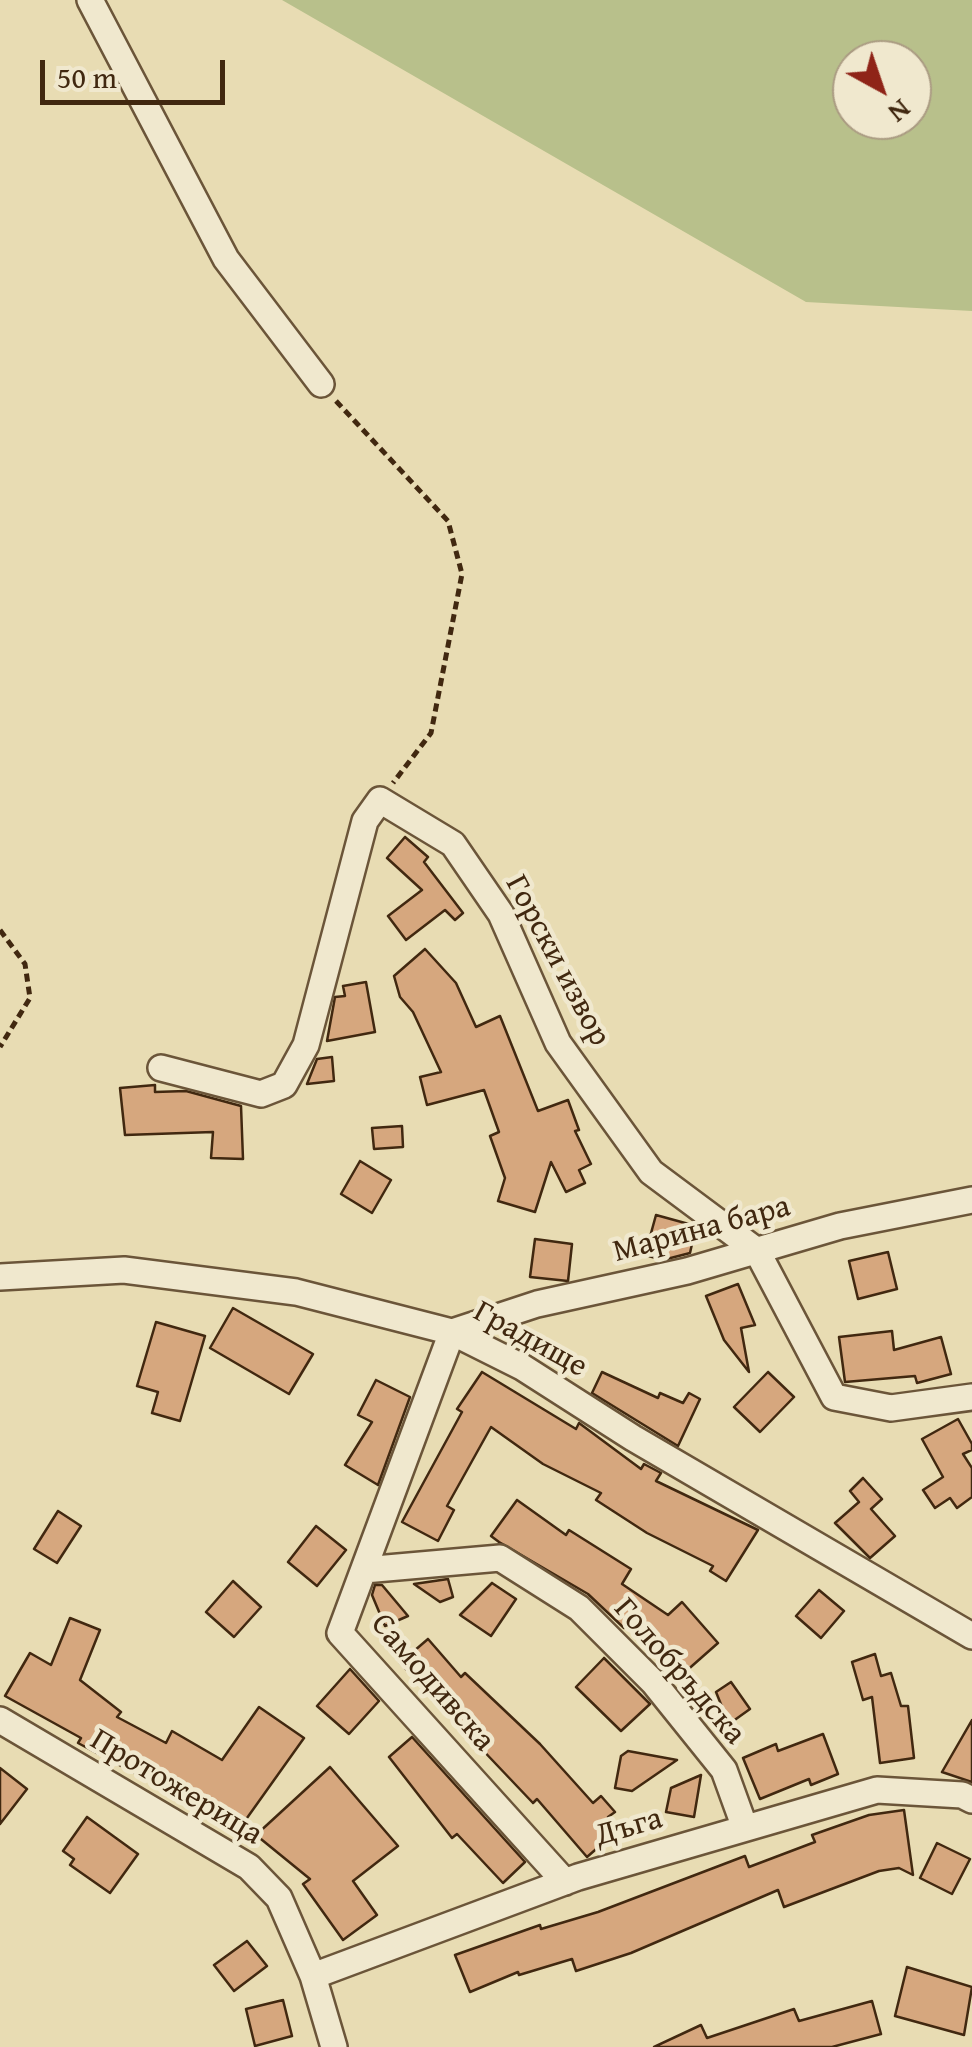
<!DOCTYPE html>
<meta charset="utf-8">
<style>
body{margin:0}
#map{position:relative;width:972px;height:2047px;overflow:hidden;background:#e8dcb3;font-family:"Gentium Book Plus",serif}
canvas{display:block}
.north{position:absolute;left:832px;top:40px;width:100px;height:100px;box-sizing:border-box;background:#f0e8ce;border:2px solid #aa9b82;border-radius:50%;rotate:140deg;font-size:28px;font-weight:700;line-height:40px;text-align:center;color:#412810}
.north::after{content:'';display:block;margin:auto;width:35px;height:45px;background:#8f2418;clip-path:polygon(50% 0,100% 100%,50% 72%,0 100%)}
.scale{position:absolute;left:40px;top:60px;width:185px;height:45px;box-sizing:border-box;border:5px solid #412810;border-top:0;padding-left:12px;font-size:30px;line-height:35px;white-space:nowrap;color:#412810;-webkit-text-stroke:8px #f0e8ce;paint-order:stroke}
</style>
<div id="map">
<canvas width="972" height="2047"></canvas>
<div class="north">N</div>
<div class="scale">50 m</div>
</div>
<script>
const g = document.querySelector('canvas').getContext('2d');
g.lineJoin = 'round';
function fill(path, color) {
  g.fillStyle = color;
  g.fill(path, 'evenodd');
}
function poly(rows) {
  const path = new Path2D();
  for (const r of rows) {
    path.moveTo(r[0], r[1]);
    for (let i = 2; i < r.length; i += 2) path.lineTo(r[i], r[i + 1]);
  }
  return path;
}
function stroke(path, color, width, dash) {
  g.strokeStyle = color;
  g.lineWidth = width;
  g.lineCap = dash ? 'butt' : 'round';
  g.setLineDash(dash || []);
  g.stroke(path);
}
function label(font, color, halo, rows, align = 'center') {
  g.font = font + ' "Gentium Book Plus",serif';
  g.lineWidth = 9;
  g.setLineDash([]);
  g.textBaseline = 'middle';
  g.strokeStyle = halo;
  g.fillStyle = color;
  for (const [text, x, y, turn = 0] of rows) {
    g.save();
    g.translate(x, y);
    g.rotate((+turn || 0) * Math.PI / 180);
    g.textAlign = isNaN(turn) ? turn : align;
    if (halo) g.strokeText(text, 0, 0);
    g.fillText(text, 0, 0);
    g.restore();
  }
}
fill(poly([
 [282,0,972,0,972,311,806,302],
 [852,60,912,60,912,120,852,120]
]), '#b8c08b');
const building = poly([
 [405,837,428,857,424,862,463,913,455,920,445,910,406,940,388,916,422,890,387,858,405,837],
 [425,949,456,983,476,1027,500,1016,538,1111,568,1100,579,1130,575,1131,591,1164,579,1170,585,1183,566,1192,551,1162,535,1212,498,1201,505,1178,490,1136,499,1132,484,1090,427,1105,420,1077,441,1072,413,1012,400,997,394,976,425,949],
 [366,982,375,1032,327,1041,335,997,345,996,343,986,366,982],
 [332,1057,334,1081,307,1084,317,1059,332,1057],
 [155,1085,155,1092,186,1091,241,1106,243,1159,211,1158,213,1132,125,1135,120,1088,155,1085],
 [402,1126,403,1147,374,1149,372,1128,402,1126],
 [360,1161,391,1180,372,1213,341,1194,360,1161],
 [656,1215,696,1226,690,1253,663,1260,645,1255,656,1215],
 [535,1239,572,1244,568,1281,530,1277,535,1239],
 [888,1252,897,1289,858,1299,849,1261,888,1252],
 [738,1284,755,1325,741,1328,749,1372,724,1340,706,1296,738,1284],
 [233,1308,313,1354,289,1394,210,1348,233,1308],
 [156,1322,205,1336,180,1421,152,1413,158,1392,137,1386,156,1322],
 [892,1331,894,1350,941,1337,951,1374,917,1383,915,1376,845,1382,839,1337,892,1331],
 [482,1372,576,1429,579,1423,641,1469,644,1464,661,1473,656,1481,758,1530,726,1581,710,1571,713,1566,647,1533,596,1500,601,1493,543,1464,491,1427,447,1506,454,1510,438,1541,402,1522,462,1412,457,1409,482,1372],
 [602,1372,658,1398,660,1393,683,1403,689,1393,700,1399,678,1446,592,1393,602,1372],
 [768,1372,794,1397,760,1432,734,1407,768,1372],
 [376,1380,410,1397,378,1485,345,1465,372,1422,358,1415,376,1380],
 [958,1419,972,1444,972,1450,963,1454,972,1468,972,1497,957,1508,950,1498,935,1508,923,1490,943,1477,922,1439,958,1419],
 [863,1478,882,1499,871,1509,895,1536,870,1558,835,1523,859,1502,850,1491,863,1478],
 [517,1500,566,1535,569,1530,631,1569,622,1584,668,1615,682,1602,718,1643,684,1673,633,1616,624,1628,588,1594,499,1542,491,1536,517,1500],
 [58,1511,81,1526,57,1563,34,1549,58,1511],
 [316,1526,346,1550,317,1586,288,1562,316,1526],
 [448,1579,453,1597,440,1602,414,1584,448,1579],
 [233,1581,261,1607,234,1637,206,1612,233,1581],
 [492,1583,516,1599,491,1636,460,1615,492,1583],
 [375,1585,382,1585,408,1616,385,1626,372,1595,375,1585],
 [819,1590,844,1611,821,1638,796,1616,819,1590],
 [70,1618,100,1630,80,1680,121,1712,117,1717,166,1743,172,1731,222,1760,259,1707,304,1738,242,1825,223,1809,221,1812,140,1767,136,1774,78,1743,81,1738,5,1696,30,1653,51,1665,70,1618],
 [428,1639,461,1677,465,1673,540,1744,593,1803,601,1796,615,1812,608,1817,618,1830,587,1857,537,1799,533,1803,400,1663,428,1639],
 [875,1654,881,1676,891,1673,901,1706,908,1706,914,1758,880,1763,872,1697,863,1700,852,1662,875,1654],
 [604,1658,650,1704,621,1731,576,1687,604,1658],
 [350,1669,379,1701,349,1734,317,1706,350,1669],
 [731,1682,750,1709,729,1724,716,1692,731,1682],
 [972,1720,972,1782,942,1772,972,1720],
 [823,1734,838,1774,811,1785,809,1779,760,1799,743,1758,776,1744,778,1751,823,1734],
 [412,1737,525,1862,503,1883,457,1834,452,1838,389,1757,412,1737],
 [628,1751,677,1760,632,1791,615,1788,621,1756,628,1751],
 [330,1767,398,1846,353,1881,377,1915,343,1940,303,1884,310,1879,256,1835,330,1767],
 [0,1768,27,1789,0,1824,0,1768],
 [701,1775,694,1817,666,1812,671,1788,701,1775],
 [904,1810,913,1875,899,1868,879,1871,784,1907,778,1890,631,1953,576,1971,572,1959,519,1975,518,1972,470,1992,455,1955,540,1925,541,1929,598,1912,745,1856,749,1867,815,1842,812,1835,869,1815,904,1810],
 [87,1817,138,1854,110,1893,70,1865,74,1859,63,1851,87,1817],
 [937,1843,970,1859,952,1894,920,1878,937,1843],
 [247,1941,267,1966,234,1991,214,1965,247,1941],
 [907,1967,972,1987,964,2035,895,2016,907,1967],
 [283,2000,292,2036,255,2046,246,2009,283,2000],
 [872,2001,881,2034,832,2047,654,2047,701,2025,707,2038,794,2009,799,2021,872,2001]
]);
fill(building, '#d6a77e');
stroke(building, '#412810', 2.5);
const minor = poly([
 [90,0,226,259,321,384],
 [161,1068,261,1094,284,1085,306,1045,365,821,380,800,453,844,501,914,558,1043,651,1172,757,1251,834,1397,891,1408,972,1397],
 [0,1277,124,1270,296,1292,452,1332,522,1367,633,1438,972,1636],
 [364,1570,500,1558,579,1608,654,1683,724,1770,745,1828],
 [0,1720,249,1867,279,1898,313,1976,334,2047],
 [565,1882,340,1633,452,1332,537,1304,687,1271,840,1226,972,1200],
 [313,1976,578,1877,877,1790,962,1795,972,1800]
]);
stroke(minor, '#6b5539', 30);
stroke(poly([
 [336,401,448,521,462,574,431,733,393,783],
 [0,930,25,964,30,998,0,1047]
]), '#412810', 5, [8, 5]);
stroke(minor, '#f0e8ce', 25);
label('32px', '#412810', '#f0e8ce', [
 ["Горски извор",557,961,62],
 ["Марина бара",702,1230,-15],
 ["Градище",530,1340,29],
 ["Голобръдска",679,1672,49],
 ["Самодивска",432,1683,49],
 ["Протожерица",176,1788,31],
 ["Дъга",629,1828,-16]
]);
</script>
